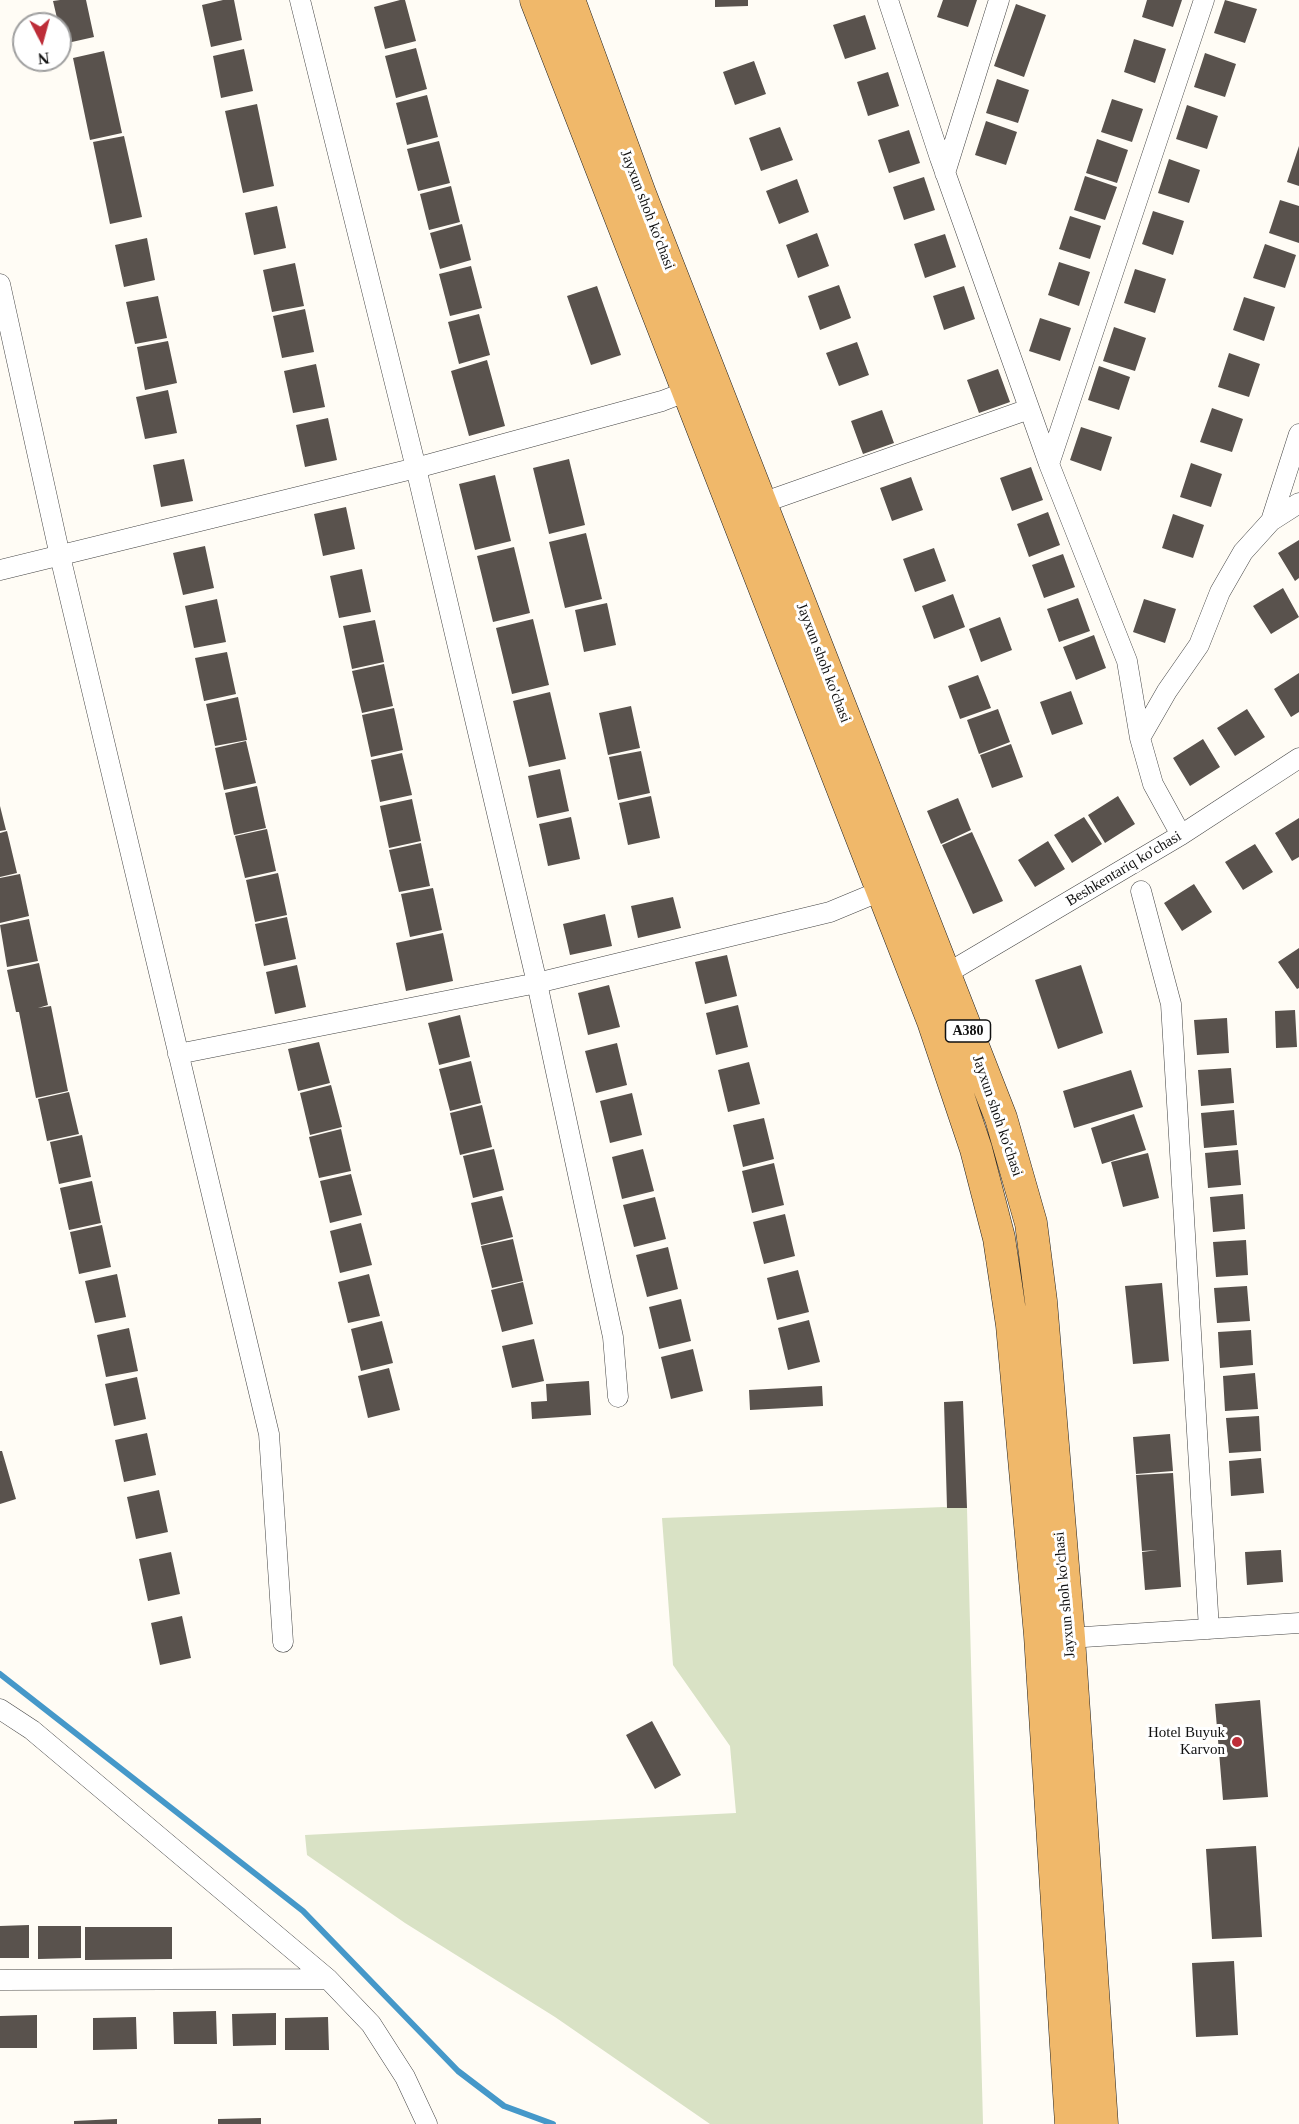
<!DOCTYPE html>
<style>
body{margin:0}
#map{position:relative;width:1299px;height:2124px;overflow:hidden;background:#fffcf5;font-family:Georgia,serif}
canvas{display:block}
.north{position:absolute;left:12px;top:12px;width:60px;height:60px;box-sizing:border-box;background:#fff;border:2px solid #a0a0a0;border-radius:50%;rotate:174deg;font-size:16px;font-weight:700;line-height:24px;text-align:center;color:#111}
.north::after{content:'';display:block;margin:auto;width:21px;height:27px;background:#bd2d38;clip-path:polygon(50% 0,100% 100%,50% 72%,0 100%)}
</style>
<div id="map">
<canvas width="1299" height="2124"></canvas>
<div class="north">N</div>
</div>
<script>
const g = document.querySelector('canvas').getContext('2d');
g.lineJoin = 'round';
function fill(path, color) {
  g.fillStyle = color;
  g.fill(path, 'evenodd');
}
function poly(rows) {
  const path = new Path2D();
  for (const r of rows) {
    path.moveTo(r[0], r[1]);
    for (let i = 2; i < r.length; i += 2) path.lineTo(r[i], r[i + 1]);
  }
  return path;
}
function stroke(path, color, width, dash) {
  g.strokeStyle = color;
  g.lineWidth = width;
  g.lineCap = dash ? 'butt' : 'round';
  g.setLineDash(dash || []);
  g.stroke(path);
}
function label(font, color, halo, rows, align = 'center') {
  g.font = font + ' Georgia,serif';
  g.lineWidth = 6;
  g.setLineDash([]);
  g.textBaseline = 'middle';
  g.strokeStyle = halo;
  g.fillStyle = color;
  for (const [text, x, y, turn = 0] of rows) {
    g.save();
    g.translate(x, y);
    g.rotate((+turn || 0) * Math.PI / 180);
    g.textAlign = isNaN(turn) ? turn : align;
    if (halo) g.strokeText(text, 0, 0);
    g.fillText(text, 0, 0);
    g.restore();
  }
}
fill(poly([
 [944,1507,967,1508,983,2124,710,2124,555,2017,405,1923,307,1855,305,1835,736,1813,730,1746,673,1665,662,1518]
]), '#d9e2c5');
stroke(poly([
 [0,1674,303,1911,458,2071,504,2106,553,2124]
]), '#4598c9', 6);
fill(poly([
 [60,0,86,0,94,37,63,44,53,1],
 [223,0,234,0,242,40,211,47,202,5],
 [400,0,405,0,416,41,385,49,374,7],
 [715,0,748,0,748,6,715,7],
 [943,0,977,0,968,27,937,17],
 [1147,0,1182,0,1173,27,1142,17],
 [1225,0,1257,9,1245,43,1214,33],
 [1016,4,1046,15,1024,77,994,66],
 [865,15,876,49,845,59,833,25],
 [1134,39,1166,49,1155,83,1124,72],
 [416,48,427,89,396,98,385,56],
 [244,49,253,91,221,98,213,56],
 [104,51,122,133,90,140,73,58],
 [1205,53,1236,64,1225,97,1194,87],
 [754,61,766,94,735,105,723,72],
 [888,72,899,106,868,116,857,82],
 [997,79,1029,90,1018,123,986,113],
 [427,95,438,137,407,145,396,103],
 [1112,99,1143,109,1132,142,1101,132],
 [257,104,274,186,243,193,225,111],
 [1187,105,1218,116,1207,149,1176,139],
 [986,121,1017,132,1006,165,975,155],
 [780,127,793,160,761,171,749,138],
 [909,130,920,163,889,173,878,140],
 [124,136,142,217,110,224,93,142],
 [1097,139,1128,150,1117,183,1086,173],
 [439,141,450,183,418,191,407,149],
 [1299,146,1299,186,1287,182],
 [1169,159,1200,170,1189,203,1158,193],
 [1085,176,1117,187,1105,220,1074,210],
 [924,177,935,210,904,220,893,187],
 [797,179,809,212,779,224,766,191],
 [451,186,460,222,429,230,420,194],
 [1280,200,1299,206,1299,243,1269,233],
 [277,206,286,248,254,255,245,213],
 [1153,211,1184,221,1173,255,1142,244],
 [1070,216,1101,226,1090,259,1059,249],
 [462,224,471,260,440,269,430,233],
 [817,233,829,266,798,278,786,245],
 [945,234,956,267,925,278,914,244],
 [147,238,155,280,124,287,115,245],
 [1265,244,1296,255,1285,288,1253,278],
 [1059,262,1090,272,1079,306,1048,295],
 [295,263,304,306,272,312,263,270],
 [471,266,482,308,450,316,439,274],
 [1135,269,1166,279,1155,313,1124,303],
 [839,285,851,318,820,330,808,296],
 [597,286,621,355,591,365,567,296],
 [964,286,975,319,944,330,933,296],
 [158,296,167,338,135,344,126,302],
 [1244,297,1275,307,1264,341,1233,330],
 [305,309,314,352,282,358,273,316],
 [479,314,490,355,459,364,448,322],
 [1040,318,1071,328,1060,361,1029,351],
 [1114,327,1146,338,1135,371,1103,361],
 [168,341,177,383,145,390,137,347],
 [857,342,869,375,839,386,826,353],
 [1229,353,1260,364,1249,397,1218,387],
 [487,360,505,426,469,436,451,371],
 [316,364,325,407,293,413,284,371],
 [1099,366,1130,377,1119,410,1088,400],
 [998,369,1010,402,979,413,967,380],
 [168,390,177,433,145,439,136,397],
 [1212,408,1243,419,1232,452,1200,442],
 [882,410,894,443,863,454,851,421],
 [328,418,337,460,305,467,296,425],
 [1081,427,1112,437,1101,471,1070,460],
 [184,459,193,501,161,507,153,465],
 [569,459,585,525,549,534,533,468],
 [1191,463,1222,474,1211,507,1180,497],
 [1031,467,1043,500,1012,511,1000,478],
 [495,475,511,541,475,550,459,484],
 [911,477,923,510,892,521,880,488],
 [346,507,355,549,323,556,314,514],
 [1048,512,1060,545,1029,557,1017,524],
 [1173,514,1204,525,1193,558,1162,548],
 [586,533,602,599,565,608,549,542],
 [1299,540,1299,578,1295,581,1278,553],
 [205,546,214,588,183,595,173,553],
 [514,547,530,613,493,622,477,556],
 [934,548,946,581,915,592,903,559],
 [1063,554,1075,587,1044,598,1032,565],
 [362,569,371,612,339,618,330,576],
 [1283,588,1299,617,1271,634,1253,606],
 [953,594,965,627,934,639,922,606],
 [1078,598,1090,631,1059,642,1047,609],
 [217,599,226,642,194,648,185,606],
 [1144,599,1176,609,1165,643,1133,632],
 [607,603,616,645,584,652,575,610],
 [1000,617,1012,650,981,662,969,629],
 [533,619,549,685,512,694,496,628],
 [375,620,384,662,352,669,343,626],
 [1094,635,1106,668,1076,680,1063,647],
 [227,652,236,694,204,701,195,658],
 [384,664,393,706,362,713,352,671],
 [1299,673,1299,712,1291,717,1274,689],
 [978,675,991,708,960,719,948,686],
 [1071,691,1083,724,1052,735,1040,702],
 [550,692,566,759,529,767,513,701],
 [238,697,247,740,215,746,206,704],
 [631,706,640,748,608,755,599,713],
 [394,708,403,750,371,757,362,715],
 [998,709,1010,742,979,754,967,720],
 [1247,709,1265,737,1235,756,1217,728],
 [1203,739,1220,767,1190,786,1173,758],
 [246,741,256,783,224,790,215,748],
 [1011,744,1023,777,992,788,980,755],
 [641,751,650,793,618,800,609,757],
 [402,753,412,795,380,802,371,760],
 [560,769,569,811,537,818,528,776],
 [257,786,266,828,234,835,225,793],
 [651,796,660,838,628,845,619,803],
 [1118,796,1135,824,1105,843,1088,815],
 [958,798,971,830,941,844,927,811],
 [412,799,421,841,389,848,380,806],
 [0,806,6,830,0,831],
 [571,817,580,859,548,866,539,824],
 [1084,817,1102,844,1072,863,1054,835],
 [1299,818,1299,857,1292,861,1275,833],
 [267,829,276,871,245,878,235,836],
 [7,831,17,873,0,877,0,833],
 [972,832,1003,901,973,914,942,845],
 [1048,841,1065,869,1035,887,1018,860],
 [421,843,430,886,399,892,389,850],
 [1255,844,1273,872,1243,890,1225,862],
 [278,873,287,915,255,922,246,880],
 [20,874,29,916,0,923,0,878],
 [1194,884,1212,912,1182,931,1164,903],
 [433,888,442,930,410,937,401,894],
 [673,897,681,928,638,938,631,906],
 [605,914,612,946,570,955,563,924],
 [287,917,296,959,264,966,255,924],
 [29,919,38,961,7,967,0,925],
 [443,933,453,981,406,991,396,943],
 [1299,948,1299,988,1297,989,1278,962],
 [727,955,737,996,705,1004,695,962],
 [39,963,48,1005,38,1008,51,1006,68,1091,36,1098,19,1012,16,1012,7,970],
 [297,965,306,1007,275,1014,266,972],
 [1081,965,1103,1033,1058,1049,1035,980],
 [609,985,620,1027,588,1035,578,993],
 [738,1005,748,1047,716,1055,706,1013],
 [1295,1010,1297,1047,1276,1048,1275,1011],
 [460,1015,470,1057,439,1065,428,1023],
 [1227,1018,1229,1053,1197,1055,1194,1020],
 [319,1042,330,1083,298,1091,288,1049],
 [617,1043,627,1085,596,1093,585,1051],
 [471,1061,481,1103,450,1111,439,1069],
 [749,1062,760,1104,728,1112,718,1070],
 [1231,1068,1234,1103,1201,1106,1198,1070],
 [1131,1070,1143,1107,1074,1128,1063,1091],
 [331,1085,342,1127,310,1135,300,1093],
 [69,1092,79,1134,47,1141,38,1099],
 [632,1093,642,1135,610,1143,600,1101],
 [482,1105,492,1147,460,1155,450,1113],
 [1234,1110,1237,1145,1204,1148,1201,1113],
 [1134,1114,1146,1150,1102,1164,1091,1128],
 [764,1118,774,1159,743,1167,733,1125],
 [341,1129,351,1171,319,1178,309,1137],
 [82,1135,91,1177,59,1184,50,1142],
 [494,1149,504,1190,473,1198,463,1156],
 [643,1149,654,1191,622,1199,612,1157],
 [1238,1150,1241,1185,1208,1188,1205,1153],
 [1148,1153,1159,1198,1123,1207,1111,1162],
 [774,1163,784,1205,752,1213,742,1171],
 [351,1174,362,1215,330,1223,320,1181],
 [92,1181,101,1223,69,1230,60,1188],
 [1243,1194,1245,1229,1213,1232,1210,1197],
 [502,1196,513,1237,481,1245,471,1203],
 [655,1197,666,1239,634,1247,623,1205],
 [785,1214,795,1256,764,1264,753,1222],
 [361,1223,372,1265,340,1273,330,1231],
 [102,1225,111,1267,79,1274,70,1232],
 [513,1239,523,1281,492,1288,481,1246],
 [1246,1240,1248,1275,1216,1277,1213,1242],
 [668,1247,678,1289,647,1297,636,1255],
 [798,1270,809,1312,777,1320,767,1278],
 [117,1274,126,1317,95,1323,85,1281],
 [369,1274,380,1316,348,1323,338,1282],
 [523,1282,533,1324,502,1332,491,1290],
 [1162,1283,1169,1361,1133,1364,1125,1286],
 [1247,1286,1250,1321,1217,1323,1214,1288],
 [681,1299,691,1341,659,1349,649,1307],
 [809,1320,820,1362,788,1370,778,1328],
 [382,1321,393,1363,361,1371,351,1329],
 [129,1328,138,1371,106,1377,97,1335],
 [1251,1330,1253,1365,1220,1368,1218,1332],
 [534,1339,544,1381,512,1388,502,1346],
 [693,1349,703,1391,671,1399,661,1357],
 [389,1368,400,1410,368,1418,358,1376],
 [1255,1373,1258,1409,1225,1411,1223,1376],
 [137,1377,146,1419,114,1426,105,1384],
 [589,1381,591,1415,532,1419,531,1402,547,1401,546,1384],
 [822,1386,823,1406,750,1410,749,1390],
 [963,1401,967,1508,947,1508,944,1402],
 [1259,1416,1261,1451,1229,1453,1226,1418],
 [147,1433,156,1475,124,1482,115,1440],
 [1170,1434,1173,1471,1136,1474,1133,1437],
 [0,1451,2,1451,16,1499,0,1504],
 [1261,1458,1264,1493,1231,1496,1229,1461],
 [1173,1473,1181,1587,1145,1590,1142,1552,1158,1550,1142,1551,1136,1475],
 [159,1490,168,1532,136,1539,127,1497],
 [1281,1550,1283,1582,1247,1585,1245,1552],
 [171,1552,180,1594,148,1601,139,1559],
 [182,1616,191,1658,160,1665,151,1623],
 [1260,1700,1268,1797,1223,1800,1215,1704],
 [652,1721,681,1775,655,1789,626,1735],
 [1256,1846,1262,1937,1212,1939,1206,1849],
 [29,1925,29,1958,0,1958,0,1926],
 [38,1926,81,1926,81,1958,38,1959],
 [85,1927,172,1927,172,1959,85,1960],
 [1234,1961,1238,2035,1196,2037,1192,1963],
 [216,2011,217,2044,174,2044,173,2012],
 [276,2013,276,2045,233,2046,232,2014],
 [37,2015,37,2048,0,2048,0,2016],
 [136,2017,137,2049,93,2050,93,2018],
 [328,2017,329,2050,285,2050,285,2018],
 [261,2118,261,2124,218,2124,218,2119],
 [117,2119,117,2124,74,2124,74,2121]
]), '#59524d');
const minor = poly([
 [300,0,416,468,537,983,613,1337,618,1397],
 [888,0,940,158,1049,464,1127,661,1140,738,1153,784,1181,835],
 [945,173,999,0],
 [0,284,60,556,269,1434,283,1642],
 [1049,464,1204,0],
 [762,503,1029,409],
 [1271,521,1299,503],
 [0,570,416,468,662,401,688,391],
 [1140,738,1167,691,1199,645,1220,592,1243,552,1271,521,1299,434],
 [1141,891,1171,1004,1209,1629],
 [946,974,1181,835,1299,758],
 [178,1054,537,983,830,912,883,890],
 [1069,1638,1299,1623],
 [0,1709,32,1730,328,1979,371,2024,405,2077,427,2124],
 [0,1980,328,1979]
]);
const trunk = poly([
 [536,0,933,1021,976,1149,999,1238,1012,1325,1040,1635,1071,2124],
 [569,0,640,194,1001,1118,1031,1223,1041,1301,1069,1638,1102,2124]
]);
stroke(minor, '#444', 21);
stroke(trunk, '#222', 33);
stroke(minor, '#fff', 20);
stroke(trunk, '#f0b86a', 32);
for (const [x, y, r, color] of [
 [1237,1742,6,"#bd2d38"]
]) {
  const dot = new Path2D();
  dot.arc(x, y, r, 0, 2 * Math.PI);
  g.fillStyle = color;
  g.fill(dot);
  stroke(dot, '#fff', 2);
}
for (const [x, y, w] of [
 [968,1031,45]
]) {
  const box = new Path2D();
  box.roundRect(x - w / 2, y - 11, w, 22, 4.5);
  g.fillStyle = '#fff';
  g.fill(box);
  stroke(box, '#111', 1.5);
}
label('bold 14px', '#111', null, [
 ["A380",968,1031]
]);
label('15px', '#111', '#fff', [
 ["Jayxun shoh ko'chasi",647,210,69],
 ["Jayxun shoh ko'chasi",823,663,69],
 ["Beshkentariq ko'chasi",1124,869,-31],
 ["Jayxun shoh ko'chasi",997,1116,71],
 ["Jayxun shoh ko'chasi",1065,1595,-95]
]);
label('15px', '#111', '#fff', [
 ["Hotel Buyuk",1225,1733],
 ["Karvon",1225,1750]
], 'right');
</script>
